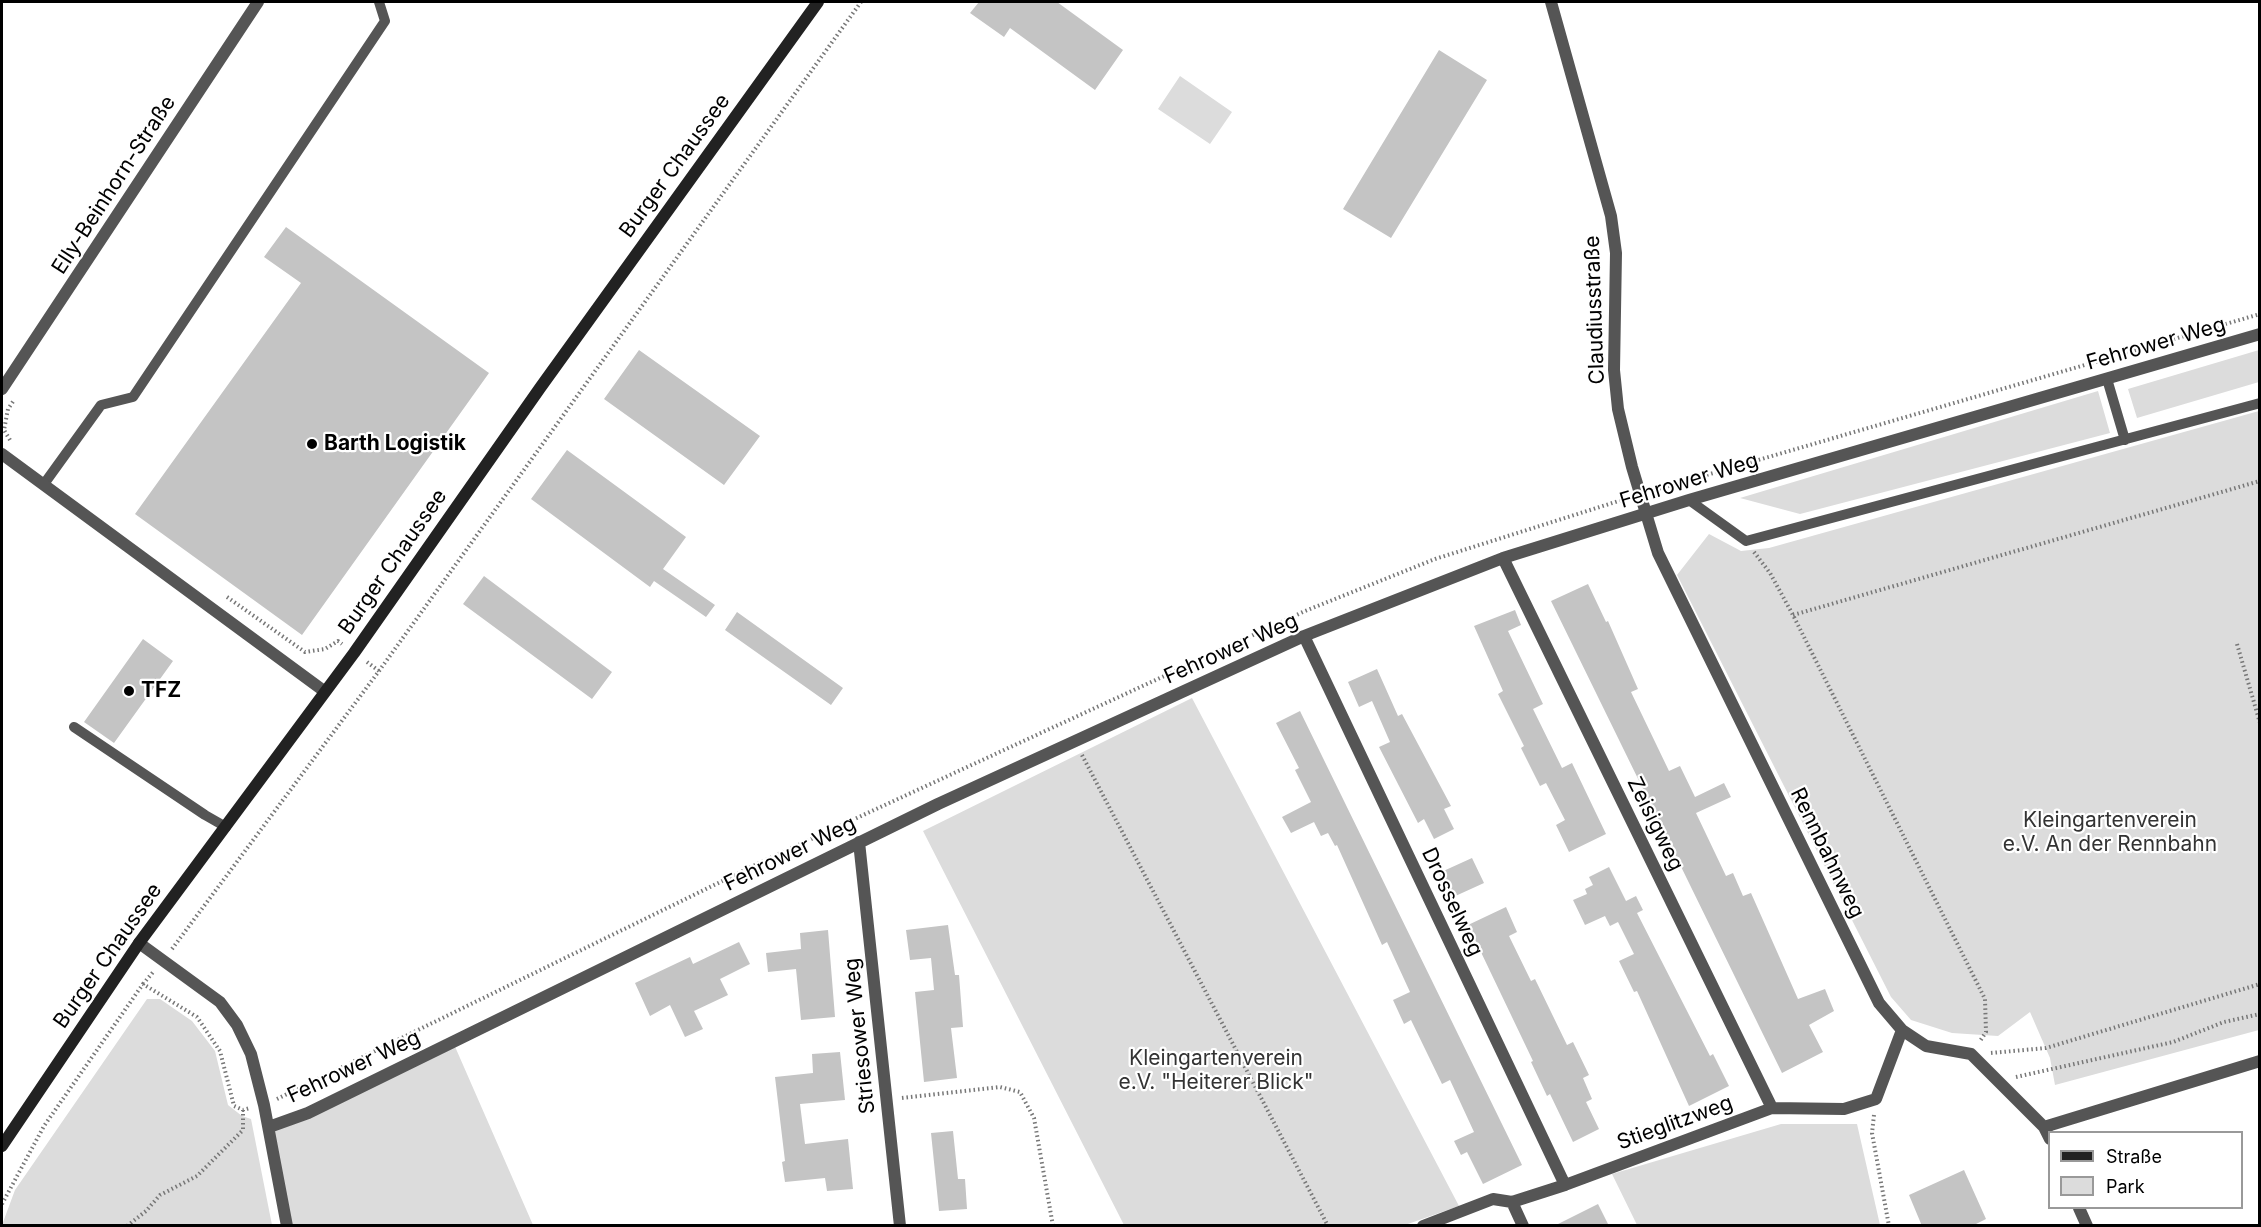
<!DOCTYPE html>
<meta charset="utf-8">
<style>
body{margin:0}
#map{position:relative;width:2261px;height:1227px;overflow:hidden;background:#fff;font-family:Inter,sans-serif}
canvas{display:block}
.frame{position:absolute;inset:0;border:3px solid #000;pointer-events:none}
.legend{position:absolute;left:2048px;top:1131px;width:195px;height:78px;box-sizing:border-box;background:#fff;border:2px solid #999;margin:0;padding:8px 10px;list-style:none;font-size:18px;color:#000}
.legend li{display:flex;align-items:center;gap:12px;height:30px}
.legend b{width:30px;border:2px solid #999}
</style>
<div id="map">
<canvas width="2261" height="1227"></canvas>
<div class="frame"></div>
<ul class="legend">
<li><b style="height:8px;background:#222"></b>Straße</li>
<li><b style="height:16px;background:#dcdcdc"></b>Park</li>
</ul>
</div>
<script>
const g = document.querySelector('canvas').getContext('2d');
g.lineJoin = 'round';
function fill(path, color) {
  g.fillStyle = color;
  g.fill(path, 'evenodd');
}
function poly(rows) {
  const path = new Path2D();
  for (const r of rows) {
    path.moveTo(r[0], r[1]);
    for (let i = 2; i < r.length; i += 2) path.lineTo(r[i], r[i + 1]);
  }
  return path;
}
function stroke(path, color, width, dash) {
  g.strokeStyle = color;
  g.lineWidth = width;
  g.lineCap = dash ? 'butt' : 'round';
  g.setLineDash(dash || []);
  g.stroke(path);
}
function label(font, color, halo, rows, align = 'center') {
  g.font = font + ' Inter,sans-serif';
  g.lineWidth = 4.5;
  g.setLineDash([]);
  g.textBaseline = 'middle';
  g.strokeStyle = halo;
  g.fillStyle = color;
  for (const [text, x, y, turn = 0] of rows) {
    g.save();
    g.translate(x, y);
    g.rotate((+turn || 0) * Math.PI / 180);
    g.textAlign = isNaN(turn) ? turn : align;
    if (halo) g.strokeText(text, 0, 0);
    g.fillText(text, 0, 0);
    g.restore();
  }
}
fill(poly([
 [1180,76,1232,112,1210,144,1158,109],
 [2259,350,2259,382,2137,418,2128,389],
 [2098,391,2110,433,1800,514,1740,498],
 [2259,411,2259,1030,2055,1085,2050,1058,2030,1012,1998,1036,1952,1033,1911,1020,1891,997,1677,575,1709,534,1741,551,1769,548],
 [1192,698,1459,1206,1405,1225,1124,1225,923,831],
 [147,999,160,999,192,1021,215,1051,228,1105,242,1116,251,1119,272,1225,2,1225,15,1190],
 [453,1042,533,1225,287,1225,269,1127],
 [1781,1124,1857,1124,1880,1225,1637,1225,1612,1174]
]), '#dcdcdc');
fill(poly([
 [979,2,1057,2,1123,50,1095,90,1010,28,1004,37,970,13],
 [1439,50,1487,80,1391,238,1343,209],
 [286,227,489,373,302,635,135,514,301,283,264,257],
 [639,350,760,436,724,485,604,399],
 [567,450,686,537,663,569,715,605,706,617,654,581,650,587,531,499],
 [484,576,612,672,592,699,463,604],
 [1588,584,1606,622,1608,621,1638,689,1631,692,1669,771,1680,766,1695,797,1724,783,1731,797,1696,813,1726,876,1733,873,1743,896,1751,893,1798,999,1825,989,1834,1011,1809,1025,1823,1052,1782,1073,1551,601],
 [1515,610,1521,625,1508,631,1543,704,1533,709,1562,768,1572,763,1606,834,1569,852,1556,825,1565,820,1546,783,1540,786,1521,748,1524,746,1498,694,1503,691,1474,626],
 [737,612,843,688,831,705,725,630],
 [143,639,173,661,114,743,84,722],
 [1377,669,1398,716,1402,714,1451,806,1444,809,1454,829,1434,839,1424,819,1418,823,1379,747,1390,742,1372,701,1359,707,1348,682],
 [1300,711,1522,1165,1483,1184,1467,1152,1461,1155,1454,1141,1474,1132,1450,1080,1442,1084,1411,1020,1404,1024,1393,1000,1410,992,1387,942,1382,945,1337,845,1335,846,1328,833,1321,836,1314,822,1291,833,1282,817,1311,802,1295,770,1299,768,1276,723],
 [1472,858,1484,883,1451,898,1439,873],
 [1609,867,1626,901,1636,896,1643,910,1637,913,1710,1056,1713,1054,1729,1086,1689,1106,1637,991,1634,992,1619,961,1634,954,1618,922,1610,926,1605,916,1585,925,1573,900,1587,894,1585,889,1593,885,1589,877],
 [1506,907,1517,932,1509,936,1531,981,1535,979,1567,1045,1573,1042,1589,1075,1583,1078,1592,1099,1586,1102,1599,1129,1573,1142,1550,1094,1547,1096,1531,1062,1533,1061,1468,925],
 [948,925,955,975,959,975,963,1027,951,1028,957,1078,924,1082,915,992,934,990,931,958,910,960,906,930],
 [828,930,835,1017,801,1020,796,969,768,972,766,953,801,949,800,933],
 [739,942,750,964,720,979,728,995,694,1011,703,1029,685,1037,670,1005,650,1016,635,983,690,957,693,964],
 [840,1052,845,1100,800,1104,805,1144,848,1139,853,1189,827,1191,825,1178,785,1182,782,1162,785,1161,775,1077,813,1073,812,1054],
 [953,1131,958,1179,965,1179,967,1209,939,1211,931,1133],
 [1964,1170,1986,1219,1972,1226,1922,1226,1909,1195],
 [1598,1204,1609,1226,1554,1226]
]), '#c4c4c4');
stroke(poly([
 [10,440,4,430,8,409,14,400],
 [1655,490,2260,314],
 [1754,552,1770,573,1793,615,1985,999,1986,1032,1980,1041],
 [227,597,305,652,325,649,338,641,342,644],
 [1793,615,2260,481],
 [2237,644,2260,723],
 [367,662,379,671],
 [1082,755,1328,1226],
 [172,949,379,671,861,2],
 [143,984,154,971],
 [1991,1053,2046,1048,2260,984],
 [2016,1077,2173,1042,2224,1022,2260,1014],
 [902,1098,1000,1087,1020,1092,1034,1118,1053,1226],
 [277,1099,755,865,1305,611,1435,559,1625,499],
 [1874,1115,1872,1133,1889,1226],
 [2,1204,44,1126,143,984,197,1017,220,1051,234,1106,243,1110,250,1108],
 [127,1226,146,1211,160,1195,197,1176,243,1130,243,1110]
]), '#777', 4, [1.5, 3]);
stroke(poly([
 [2107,379,2125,440],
 [44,484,101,405,133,397,385,21,379,2],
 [1689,500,1746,541,2260,403],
 [74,727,205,815,226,827]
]), '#555', 10);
stroke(poly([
 [1551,2,1611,216,1616,253,1614,370,1618,409,1632,467,1658,553,1879,1003,1902,1030,1926,1046,1971,1054,2044,1127,2050,1139],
 [2,389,258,2],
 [2,454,324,691],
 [1503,558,1772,1108],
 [1304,636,1565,1185],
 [859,842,900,1226],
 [139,943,220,1002,237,1025,251,1054,264,1105,287,1226],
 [269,1127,308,1113,938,804,1304,636,1503,558,1689,500,2260,334],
 [2044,1127,2260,1061],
 [1512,1202,1523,1226],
 [2079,1208,2087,1226],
 [1423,1226,1493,1199,1512,1202,1565,1185,1772,1108,1844,1109,1876,1099,1902,1030]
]), '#555', 12);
stroke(poly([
 [2,1146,139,943,354,653,540,388,818,2]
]), '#222', 12);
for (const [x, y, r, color] of [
 [312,444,6,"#000"],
 [129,691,6,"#000"]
]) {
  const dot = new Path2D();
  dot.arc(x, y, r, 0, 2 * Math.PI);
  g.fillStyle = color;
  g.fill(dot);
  stroke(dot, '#fff', 2);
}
label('21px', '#000', '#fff', [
 ["Burger Chaussee",675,166,-54],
 ["Elly-Beinhorn-Straße",114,185,-57],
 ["Claudiusstraße",1595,310,-92],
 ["Fehrower Weg",2156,344,-16],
 ["Fehrower Weg",1689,481,-17],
 ["Burger Chaussee",393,562,-55],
 ["Fehrower Weg",1231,649,-24],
 ["Zeisigweg",1655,824,64],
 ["Rennbahnweg",1827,853,64],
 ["Fehrower Weg",790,854,-26],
 ["Drosselweg",1452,902,65],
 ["Burger Chaussee",108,956,-55],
 ["Striesower Weg",860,1036,-96],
 ["Fehrower Weg",354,1067,-25],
 ["Stieglitzweg",1675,1123,-20]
]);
label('bold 21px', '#000', '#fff', [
 ["Barth Logistik",324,444],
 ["TFZ",141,691]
], 'left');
label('21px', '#333', '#fff', [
 ["Kleingartenverein",2110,821],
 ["e.V. An der Rennbahn",2110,845],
 ["Kleingartenverein",1216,1059],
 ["e.V. \"Heiterer Blick\"",1216,1083]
]);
</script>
